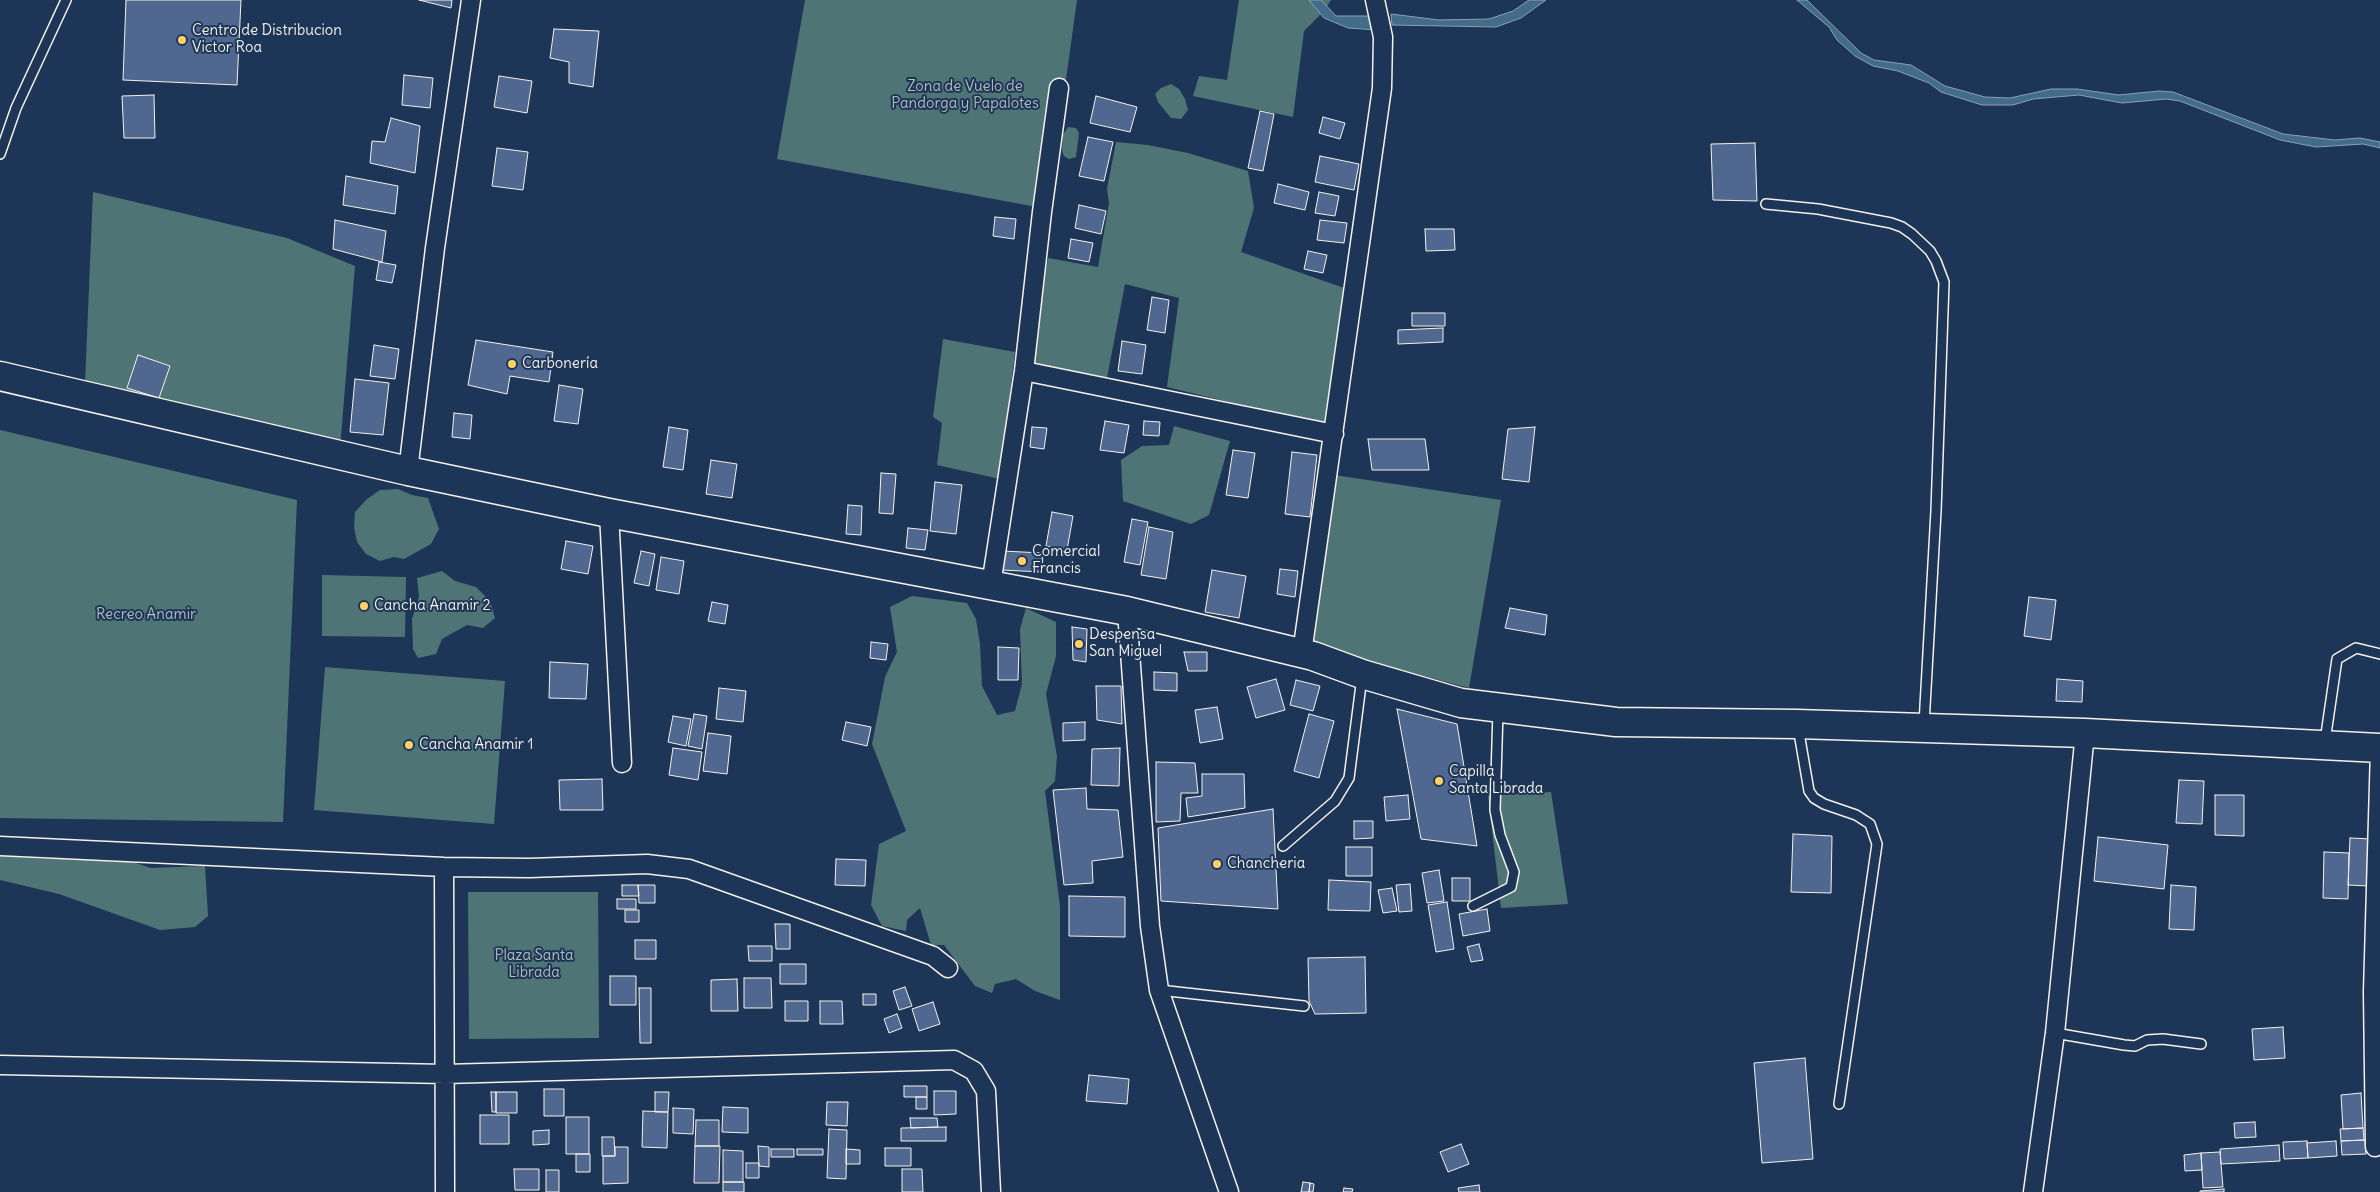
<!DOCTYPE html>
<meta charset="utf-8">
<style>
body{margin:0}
canvas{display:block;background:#1d3557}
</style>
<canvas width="2380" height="1192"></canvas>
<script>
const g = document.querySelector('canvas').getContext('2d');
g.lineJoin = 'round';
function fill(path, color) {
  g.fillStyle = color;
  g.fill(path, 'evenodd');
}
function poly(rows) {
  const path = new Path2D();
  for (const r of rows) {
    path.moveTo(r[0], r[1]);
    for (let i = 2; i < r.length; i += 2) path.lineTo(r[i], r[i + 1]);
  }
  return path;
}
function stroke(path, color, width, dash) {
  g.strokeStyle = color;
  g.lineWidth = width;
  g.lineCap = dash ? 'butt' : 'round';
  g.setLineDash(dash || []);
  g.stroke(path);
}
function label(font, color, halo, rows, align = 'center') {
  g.font = font + ' Delius,sans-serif';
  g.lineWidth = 4;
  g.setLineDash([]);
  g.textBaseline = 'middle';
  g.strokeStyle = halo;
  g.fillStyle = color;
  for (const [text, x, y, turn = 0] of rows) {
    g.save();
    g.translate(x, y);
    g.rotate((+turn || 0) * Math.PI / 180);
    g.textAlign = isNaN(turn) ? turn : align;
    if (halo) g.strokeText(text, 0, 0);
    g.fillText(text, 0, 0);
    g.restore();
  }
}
fill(poly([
 [805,0,1077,0,1048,209,777,159],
 [1239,0,1331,0,1324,11,1304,31,1293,117,1193,96,1199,76,1227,80],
 [1171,84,1179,89,1185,99,1188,110,1181,119,1171,118,1158,102,1155,94,1161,88],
 [1068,127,1076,128,1079,133,1076,157,1069,159,1064,156,1062,151,1063,135],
 [1116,142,1148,145,1188,153,1248,171,1254,208,1241,252,1347,289,1327,426,1167,387,1179,298,1125,284,1107,378,1029,363,1048,258,1098,267,1109,203,1107,189],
 [93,192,287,238,355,266,340,448,85,383],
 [943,339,1015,352,1000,479,937,465,942,423,933,417],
 [1174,426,1230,441,1209,515,1191,524,1123,501,1121,460,1142,446,1169,445],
 [0,430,297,500,283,822,0,818],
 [1334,475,1501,500,1469,688,1311,646],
 [398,489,412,495,428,498,439,529,431,544,404,559,394,557,380,561,366,554,357,542,354,527,355,512,367,499,380,490],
 [442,571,455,581,476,587,490,601,495,618,483,628,467,625,442,639,436,654,418,658,413,649,412,619,419,597,417,578],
 [322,575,406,577,405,637,322,636],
 [912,596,967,603,976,619,980,644,982,686,997,715,1015,711,1022,684,1020,629,1026,608,1056,622,1056,656,1046,694,1057,756,1055,781,1045,791,1060,906,1060,1000,1035,991,1016,979,995,984,992,993,975,986,944,945,931,945,920,908,907,920,906,931,882,926,871,905,879,844,906,831,872,744,885,677,897,652,890,607],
 [325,667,505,681,494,824,314,810],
 [1551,792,1568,904,1501,908,1488,796],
 [102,852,151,868,205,866,208,916,195,927,160,930,59,894,0,880,0,856,49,859],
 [468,892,598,892,599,1038,469,1039]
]), '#4f7475');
const water = poly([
 [1309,0,1321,0,1336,16,1372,16,1376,30,1348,28,1324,18,1309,0],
 [1529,0,1546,0,1521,18,1496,27,1392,25,1391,14,1439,20,1489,19,1513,11,1529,0],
 [1797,0,1807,0,1861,53,1874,60,1911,65,1945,86,1985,97,2010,98,2051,89,2077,89,2119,95,2159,91,2173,92,2283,134,2335,140,2360,138,2380,142,2380,148,2363,144,2316,147,2280,140,2180,101,2166,99,2122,103,2079,95,2033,99,2013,105,1982,105,1941,92,1929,83,1898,71,1873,66,1855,56,1837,40,1829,27,1797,0]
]);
fill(water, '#426c8a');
stroke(water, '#89a1b0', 1);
const building = poly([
 [126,0,241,0,237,85,123,80,126,0],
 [419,0,452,0,451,8,419,0],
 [554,29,599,31,593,87,569,83,569,62,550,58,554,29],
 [404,75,433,78,430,108,402,105,404,75],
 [499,76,532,81,527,113,494,107,499,76],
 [154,95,155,138,124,138,122,96,154,95],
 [1096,96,1137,107,1130,132,1090,123,1096,96],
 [1260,111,1274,114,1263,171,1248,168,1260,111],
 [1323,117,1345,123,1340,139,1319,133,1323,117],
 [391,118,420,126,415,173,370,163,372,141,385,142,391,118],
 [1088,137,1113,142,1104,181,1079,176,1088,137],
 [1755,143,1757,201,1713,200,1711,144,1755,143],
 [497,148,528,152,523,190,492,186,497,148],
 [1320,156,1359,164,1354,190,1315,182,1320,156],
 [346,176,398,186,395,214,343,205,346,176],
 [1278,184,1309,192,1305,210,1274,203,1278,184],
 [1319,192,1339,196,1335,216,1315,213,1319,192],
 [1079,205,1106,211,1101,234,1075,228,1079,205],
 [995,217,1016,219,1014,239,993,236,995,217],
 [335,220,386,231,382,262,333,249,335,220],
 [1320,220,1347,223,1344,243,1317,240,1320,220],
 [1425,229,1454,229,1455,250,1426,251,1425,229],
 [1071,239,1093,243,1089,262,1068,258,1071,239],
 [1308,251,1327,255,1323,273,1304,269,1308,251],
 [379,262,396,265,392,283,376,280,379,262],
 [1152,297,1169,300,1165,333,1147,330,1152,297],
 [1412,313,1445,313,1445,326,1412,326,1412,313],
 [1443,328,1443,342,1398,344,1398,330,1443,328],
 [476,340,553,352,549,382,510,376,507,394,468,385,476,340],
 [1122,341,1146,345,1142,374,1118,371,1122,341],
 [374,345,399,349,395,379,370,376,374,345],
 [138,355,170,366,159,398,127,388,138,355],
 [355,379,389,383,383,435,350,432,355,379],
 [559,385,583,389,578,424,554,421,559,385],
 [454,413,472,415,470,439,452,437,454,413],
 [1105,421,1129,425,1124,453,1100,450,1105,421],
 [1144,421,1160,422,1159,436,1143,435,1144,421],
 [669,427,688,430,683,470,663,467,669,427],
 [1032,427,1047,428,1044,449,1030,447,1032,427],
 [1535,427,1529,482,1502,479,1508,429,1535,427],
 [1368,439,1425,439,1429,470,1372,470,1368,439],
 [1233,450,1255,453,1248,498,1226,495,1233,450],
 [1292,452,1317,455,1310,517,1285,514,1292,452],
 [711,460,737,464,732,498,706,494,711,460],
 [881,473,896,474,893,514,879,513,881,473],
 [935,482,962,485,956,534,930,531,935,482],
 [848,505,862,506,861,535,846,534,848,505],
 [1052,512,1073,516,1067,550,1046,546,1052,512],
 [1132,519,1148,522,1140,565,1124,562,1132,519],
 [1149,527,1173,532,1166,579,1141,575,1149,527],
 [908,528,928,530,925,550,906,548,908,528],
 [566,541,593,546,588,574,561,569,566,541],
 [641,551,655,554,649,586,634,583,641,551],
 [1002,551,1043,553,1042,572,1001,570,1002,551],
 [661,557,684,561,679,594,656,590,661,557],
 [1280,569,1298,571,1295,597,1277,594,1280,569],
 [1212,570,1246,576,1239,618,1205,612,1212,570],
 [2029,597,2056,600,2051,640,2024,636,2029,597],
 [712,602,728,605,725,624,708,621,712,602],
 [1510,608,1547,615,1545,635,1505,628,1510,608],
 [1072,627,1087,629,1086,662,1073,660,1072,627],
 [871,642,888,644,886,660,870,658,871,642],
 [998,647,1019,648,1018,680,998,680,998,647],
 [1184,652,1207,652,1207,671,1188,671,1184,652],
 [550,662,588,664,586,699,549,698,550,662],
 [1154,672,1177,673,1177,691,1154,690,1154,672],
 [1276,679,1285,710,1256,718,1247,687,1276,679],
 [2057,679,2083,681,2082,702,2056,701,2057,679],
 [1296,680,1320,686,1313,711,1290,705,1296,680],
 [1096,686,1121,686,1122,724,1097,720,1096,686],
 [719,688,746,691,743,722,716,719,719,688],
 [1217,707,1223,739,1200,743,1195,710,1217,707],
 [1397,709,1457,724,1477,846,1421,839,1397,709],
 [694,714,707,716,702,749,688,746,694,714],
 [1309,714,1334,721,1319,778,1294,771,1309,714],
 [673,716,691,719,686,746,668,742,673,716],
 [846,722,871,727,867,746,842,740,846,722],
 [1085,722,1085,740,1063,741,1063,723,1085,722],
 [708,733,731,736,727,774,703,771,708,733],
 [673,748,702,752,698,780,669,775,673,748],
 [1120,748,1119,786,1091,785,1092,749,1120,748],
 [1156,762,1195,763,1198,793,1181,793,1180,821,1156,822,1156,762],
 [1202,774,1244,774,1245,808,1188,817,1186,798,1202,796,1202,774],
 [602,779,603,810,560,810,559,780,602,779],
 [2179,780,2204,781,2202,824,2176,823,2179,780],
 [1086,788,1087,809,1118,810,1123,857,1092,861,1093,883,1064,885,1053,790,1086,788],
 [1408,795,1410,819,1386,821,1384,797,1408,795],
 [2215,795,2244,795,2244,836,2215,835,2215,795],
 [1273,809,1278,909,1161,901,1158,828,1273,809],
 [1354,821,1373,821,1373,838,1354,839,1354,821],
 [1793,834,1832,836,1831,893,1791,892,1793,834],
 [2098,837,2168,845,2164,889,2094,881,2098,837],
 [2350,838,2372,839,2370,886,2348,885,2350,838],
 [1346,847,1372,847,1372,876,1346,876,1346,847],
 [2324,852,2349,853,2348,899,2323,898,2324,852],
 [836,859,866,860,865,886,835,885,836,859],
 [1439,870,1444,901,1427,903,1422,873,1439,870],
 [1452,878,1470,878,1470,901,1452,901,1452,878],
 [1329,880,1371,882,1370,911,1328,910,1329,880],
 [1410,884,1412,911,1399,912,1396,885,1410,884],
 [622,885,638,885,639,896,622,896,622,885],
 [638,885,655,885,655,903,639,903,638,885],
 [2171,885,2196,887,2194,930,2169,929,2171,885],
 [1392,888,1397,911,1383,913,1378,890,1392,888],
 [1069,896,1125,897,1125,937,1069,936,1069,896],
 [617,899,636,899,636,909,617,909,617,899],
 [1447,902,1454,949,1436,952,1428,905,1447,902],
 [1487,909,1490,931,1463,936,1459,914,1487,909],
 [625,910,639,910,639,922,625,922,625,910],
 [775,924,790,924,790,949,776,949,775,924],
 [635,940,656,940,656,959,635,959,635,940],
 [1479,944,1483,960,1471,962,1467,947,1479,944],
 [748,946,772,946,772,961,749,961,748,946],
 [1365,957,1366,1013,1315,1014,1309,1001,1308,958,1365,957],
 [780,964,806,964,806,984,780,984,780,964],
 [610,976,636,976,636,1005,610,1005,610,976],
 [744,978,771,978,772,1008,744,1008,744,978],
 [737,979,738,1011,711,1011,711,980,737,979],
 [905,987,912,1006,899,1010,893,991,905,987],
 [639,988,651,988,651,1043,640,1043,639,988],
 [863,994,876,994,876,1005,863,1005,863,994],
 [785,1001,808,1001,808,1021,785,1021,785,1001],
 [820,1001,842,1001,843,1024,820,1024,820,1001],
 [933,1002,940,1024,919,1031,912,1009,933,1002],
 [897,1014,902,1028,889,1033,884,1019,897,1014],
 [2283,1027,2285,1058,2254,1060,2252,1029,2283,1027],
 [1805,1058,1813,1159,1762,1163,1754,1063,1805,1058],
 [1089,1075,1129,1079,1127,1104,1086,1101,1089,1075],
 [904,1086,927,1086,927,1097,904,1097,904,1086],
 [544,1089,564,1089,564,1116,544,1116,544,1089],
 [934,1091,956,1091,956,1114,934,1115,934,1091],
 [491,1092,496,1092,496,1112,492,1112,491,1092],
 [496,1092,517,1092,517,1113,496,1113,496,1092],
 [655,1092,669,1092,668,1112,655,1112,655,1092],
 [2361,1093,2363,1128,2343,1129,2341,1095,2361,1093],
 [916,1097,927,1097,927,1109,916,1109,916,1097],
 [827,1102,848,1102,847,1126,826,1125,827,1102],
 [723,1107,748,1108,748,1133,722,1132,723,1107],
 [673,1108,694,1109,693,1134,673,1133,673,1108],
 [643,1111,668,1112,667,1148,642,1147,643,1111],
 [480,1115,509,1115,509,1144,480,1144,480,1115],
 [566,1117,589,1117,589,1154,566,1154,566,1117],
 [910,1118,937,1118,938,1127,911,1128,910,1118],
 [696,1120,719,1120,719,1146,695,1146,696,1120],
 [2255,1122,2256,1137,2235,1138,2234,1123,2255,1122],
 [946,1127,946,1141,901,1141,901,1128,946,1127],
 [2363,1128,2364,1140,2341,1141,2340,1129,2363,1128],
 [829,1129,847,1130,846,1179,827,1178,829,1129],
 [549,1130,549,1144,533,1145,533,1131,549,1130],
 [602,1137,614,1137,615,1156,602,1156,602,1137],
 [2365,1140,2366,1154,2342,1155,2341,1141,2365,1140],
 [2307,1141,2308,1158,2284,1159,2283,1142,2307,1141],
 [2336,1141,2337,1156,2308,1158,2307,1143,2336,1141],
 [1461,1144,1469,1164,1448,1172,1440,1152,1461,1144],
 [2279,1145,2280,1161,2221,1164,2220,1149,2279,1145],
 [695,1146,720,1146,719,1183,694,1183,695,1146],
 [758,1146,769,1147,769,1167,759,1166,758,1146],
 [615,1147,628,1147,628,1183,603,1184,603,1156,615,1156,615,1147],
 [885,1148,911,1148,911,1166,885,1166,885,1148],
 [771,1149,794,1149,794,1157,771,1157,771,1149],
 [797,1149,823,1149,823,1155,797,1155,797,1149],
 [846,1149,860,1150,860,1164,846,1164,846,1149],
 [723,1150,743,1151,743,1182,723,1182,723,1150],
 [2220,1152,2223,1187,2203,1188,2201,1153,2220,1152],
 [2201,1153,2202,1170,2185,1171,2184,1155,2201,1153],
 [576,1154,590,1154,590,1172,576,1172,576,1154],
 [746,1163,759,1163,759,1178,746,1178,746,1163],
 [514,1169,539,1169,539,1190,515,1190,514,1169],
 [902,1169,922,1169,923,1192,902,1192,902,1169],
 [546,1170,559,1170,559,1192,546,1192,546,1170],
 [723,1182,744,1182,744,1192,723,1192,723,1182],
 [1303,1182,1310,1183,1309,1192,1301,1192,1303,1182],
 [1310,1183,1314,1184,1313,1192,1309,1192,1310,1183],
 [1479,1185,1480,1192,1459,1192,1458,1188,1479,1185],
 [1344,1188,1353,1189,1352,1192,1343,1192,1344,1188],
 [2224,1189,2224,1192,2200,1192,2200,1191,2224,1189]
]);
fill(building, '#50688f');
stroke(building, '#f4f1e8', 1);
const service = poly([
 [0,154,16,108,66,0],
 [1766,204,1818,209,1891,223,1902,227,1912,234,1930,251,1936,261,1944,282,1936,511,1924,724],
 [1798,727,1809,791,1814,798,1824,804,1856,815,1870,824,1877,844,1839,1104],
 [2325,741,2337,659,2356,648,2380,654],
 [1283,846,1335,801,1349,778,1362,677],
 [1473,906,1511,887,1514,872,1500,835,1495,810,1498,711],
 [1159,990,1304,1006],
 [2055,1033,2124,1045,2135,1046,2147,1040,2163,1039,2201,1044]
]);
const minor = poly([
 [1024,371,1334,434],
 [408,471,435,248,471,0],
 [609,513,622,763],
 [991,585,1024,371,1042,212,1059,88],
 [1127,611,1150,926,1159,990,1229,1192],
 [1302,653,1382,88,1383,37,1375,0],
 [0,846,444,867,529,868,647,864,689,869,933,956,948,968],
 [444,867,445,1192],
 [0,1065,445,1074,954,1060,974,1071,986,1091,991,1192],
 [2375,1147,2373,992,2380,749],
 [2033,1192,2055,1033,2085,733]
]);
const primary = poly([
 [0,376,408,471,609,513,1127,611,1313,656,1362,674,1461,703,1616,722,1797,724,2085,733,2380,748]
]);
stroke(service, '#f4f1e8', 12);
stroke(minor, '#f4f1e8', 21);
stroke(primary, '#f4f1e8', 31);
stroke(service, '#1d3557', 9);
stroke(minor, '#1d3557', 18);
stroke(primary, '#1d3557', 28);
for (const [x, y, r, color] of [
 [182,40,5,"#ffd166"],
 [512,364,5,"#ffd166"],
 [1022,561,5,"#ffd166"],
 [364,606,5,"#ffd166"],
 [1079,644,5,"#ffd166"],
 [409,745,5,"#ffd166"],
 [1439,781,5,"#ffd166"],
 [1217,864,5,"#ffd166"]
]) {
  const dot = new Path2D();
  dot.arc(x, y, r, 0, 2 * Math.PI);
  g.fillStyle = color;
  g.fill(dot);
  stroke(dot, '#1d3557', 2);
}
label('15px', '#f4f1e8', '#1d3557', [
 ["Centro de Distribucion",192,31],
 ["Victor Roa",192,48],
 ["Carbonería",522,364],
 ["Comercial",1032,552],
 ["Francis",1032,569],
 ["Cancha Anamir 2",374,606],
 ["Despensa",1089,635],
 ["San Miguel",1089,652],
 ["Cancha Anamir 1",419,745],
 ["Capilla",1449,772],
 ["Santa Librada",1449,789],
 ["Chancheria",1227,864]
], 'left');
label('15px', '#b2bfba', '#1d3557', [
 ["Zona de Vuelo de",965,87],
 ["Pandorga y Papalotes",965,104],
 ["Recreo Anamir",146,615],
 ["Plaza Santa",534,956],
 ["Librada",534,973]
]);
</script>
